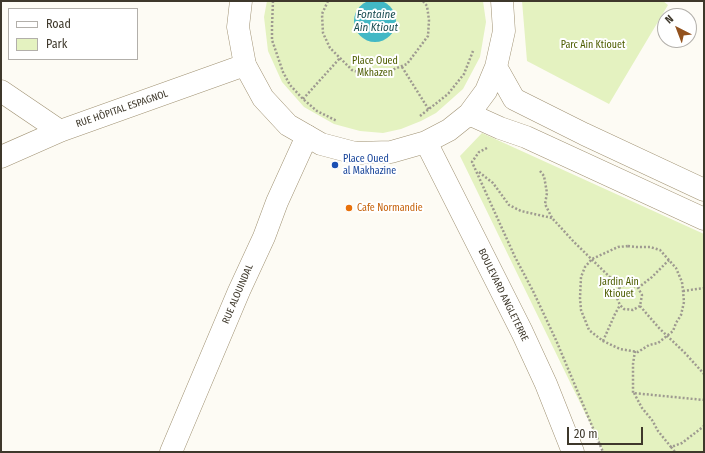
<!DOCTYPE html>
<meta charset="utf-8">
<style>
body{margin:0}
#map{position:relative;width:705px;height:453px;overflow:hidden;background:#fdfbf4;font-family:"Fira Sans Condensed",sans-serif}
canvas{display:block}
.frame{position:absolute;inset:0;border:2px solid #3e382b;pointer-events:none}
.legend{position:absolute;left:8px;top:8px;width:130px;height:52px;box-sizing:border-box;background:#fff;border:1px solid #b2afaa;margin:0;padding:5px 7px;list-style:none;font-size:12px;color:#3e382b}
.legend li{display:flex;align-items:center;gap:8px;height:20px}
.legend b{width:20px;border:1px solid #b2afaa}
.north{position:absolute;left:657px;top:8px;width:40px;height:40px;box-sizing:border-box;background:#fff;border:1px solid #b2afaa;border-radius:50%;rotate:318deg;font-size:11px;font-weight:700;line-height:16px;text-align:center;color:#3e382b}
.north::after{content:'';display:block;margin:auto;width:14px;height:18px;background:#93521e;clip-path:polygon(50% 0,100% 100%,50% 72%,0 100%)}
.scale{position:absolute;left:567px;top:427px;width:76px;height:18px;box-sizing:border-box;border:2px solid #3e382b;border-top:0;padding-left:5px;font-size:12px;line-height:14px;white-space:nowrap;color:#3e382b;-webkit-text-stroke:3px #fff;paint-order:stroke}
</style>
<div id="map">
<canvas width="705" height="453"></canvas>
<div class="frame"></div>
<ul class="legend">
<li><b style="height:5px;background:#fff"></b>Road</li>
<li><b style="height:11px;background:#e4f2c0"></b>Park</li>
</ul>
<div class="north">N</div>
<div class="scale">20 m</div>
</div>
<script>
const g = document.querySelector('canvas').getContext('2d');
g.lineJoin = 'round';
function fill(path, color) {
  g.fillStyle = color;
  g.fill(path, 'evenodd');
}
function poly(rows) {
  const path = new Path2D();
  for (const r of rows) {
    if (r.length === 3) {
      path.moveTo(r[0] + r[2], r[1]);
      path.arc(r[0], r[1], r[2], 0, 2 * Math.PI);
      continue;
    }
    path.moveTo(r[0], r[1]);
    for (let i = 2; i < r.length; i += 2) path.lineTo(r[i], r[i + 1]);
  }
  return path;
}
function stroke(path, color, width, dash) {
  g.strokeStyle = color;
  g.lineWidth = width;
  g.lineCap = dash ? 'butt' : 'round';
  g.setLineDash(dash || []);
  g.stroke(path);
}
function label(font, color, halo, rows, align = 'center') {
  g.font = font + ' "Fira Sans Condensed",sans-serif';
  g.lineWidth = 4;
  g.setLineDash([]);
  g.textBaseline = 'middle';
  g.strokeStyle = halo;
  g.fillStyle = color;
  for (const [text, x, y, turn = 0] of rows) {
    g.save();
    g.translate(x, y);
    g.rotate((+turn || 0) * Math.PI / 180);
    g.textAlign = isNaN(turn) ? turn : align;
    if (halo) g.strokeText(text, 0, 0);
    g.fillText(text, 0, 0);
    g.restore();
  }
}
fill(poly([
 [267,1,483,1,486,22,480,57,463,89,436,113,421,121,401,129,383,133,360,131,334,124,304,107,282,82,268,51,264,17],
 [522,1,663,1,668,5,609,104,527,61],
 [482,133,704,234,704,452,604,452,460,156]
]), '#e4f2c0');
fill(poly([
 [375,21,21]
]), '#42b8c5');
const minor = poly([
 [1,91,60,131],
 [1,157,60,131,245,65],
 [171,452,239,291,264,237,277,202,307,136]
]);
const major = poly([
 [241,1,238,27,245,65,263,98,288,125,295,129,321,144,355,153,391,152,426,142,449,130,469,114,486,91,496,67,504,31,502,1],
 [496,67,514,99,584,134,704,190],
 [469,114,500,128,526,137,704,219],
 [426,142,522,332,546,384,573,452]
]);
stroke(minor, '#a09273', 23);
stroke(major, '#a09273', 23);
stroke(poly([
 [273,1,272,26,272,40,283,72,290,85,303,99,317,111,337,121],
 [328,1,322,14,323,33,330,48,352,70,364,74,382,74,407,64,428,36,429,20,427,6,423,1],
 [402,67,429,110],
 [303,99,340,58],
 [420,116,448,94,464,74,473,51],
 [487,148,479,152,472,162,515,257,533,291,556,340,603,452],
 [540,171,544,176,547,193,545,204,552,218,574,242,620,287,616,296,620,305,624,309,633,310,640,306,642,295,638,288,631,284,625,285,620,287],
 [479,172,493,183,509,205,521,211,552,218],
 [628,246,637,247,650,247,660,250,676,268,682,282,683,291,684,302,681,315,676,323,673,331,658,343,649,345,638,352,620,349,603,341,589,330,581,310,580,298,581,277,585,267,592,259,618,247,628,246],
 [638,288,652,277,669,260],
 [683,291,704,288],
 [640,306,659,328,685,353,704,374],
 [603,341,615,314,620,305],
 [635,351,633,364,633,393,704,400],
 [634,393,642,408,652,420,658,431,671,447,682,443,704,426],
 [671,447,675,452]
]), '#9e9a90', 2.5, [2, 2]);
stroke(minor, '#fff', 22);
stroke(major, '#fff', 22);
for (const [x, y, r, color] of [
 [335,165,4,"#1a4fb4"],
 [349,208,4,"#e8710a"]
]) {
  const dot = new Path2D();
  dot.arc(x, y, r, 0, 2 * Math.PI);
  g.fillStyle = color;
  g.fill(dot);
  stroke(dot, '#fff', 1.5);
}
label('10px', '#4d5d00', '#fff', [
 ["Parc Ain Ktiouet",593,45],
 ["Place Oued",375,61],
 ["Mkhazen",375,73],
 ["Jardin Ain",619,282],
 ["Ktiouet",619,294]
]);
label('10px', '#3e382b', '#fff', [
 ["RUE HÔPITAL ESPAGNOL",122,109,-19],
 ["RUE ALOUINDAL",238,294,-67],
 ["BOULEVARD ANGLETERRE",503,295,64]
]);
label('10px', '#164399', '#fff', [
 ["Place Oued",343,159],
 ["al Makhazine",343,171]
], 'left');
label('10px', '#c56008', '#fff', [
 ["Cafe Normandie",357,208]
], 'left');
label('italic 11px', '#184b51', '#fff', [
 ["Fontaine",376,15],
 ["Ain Ktiout",376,28]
]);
</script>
